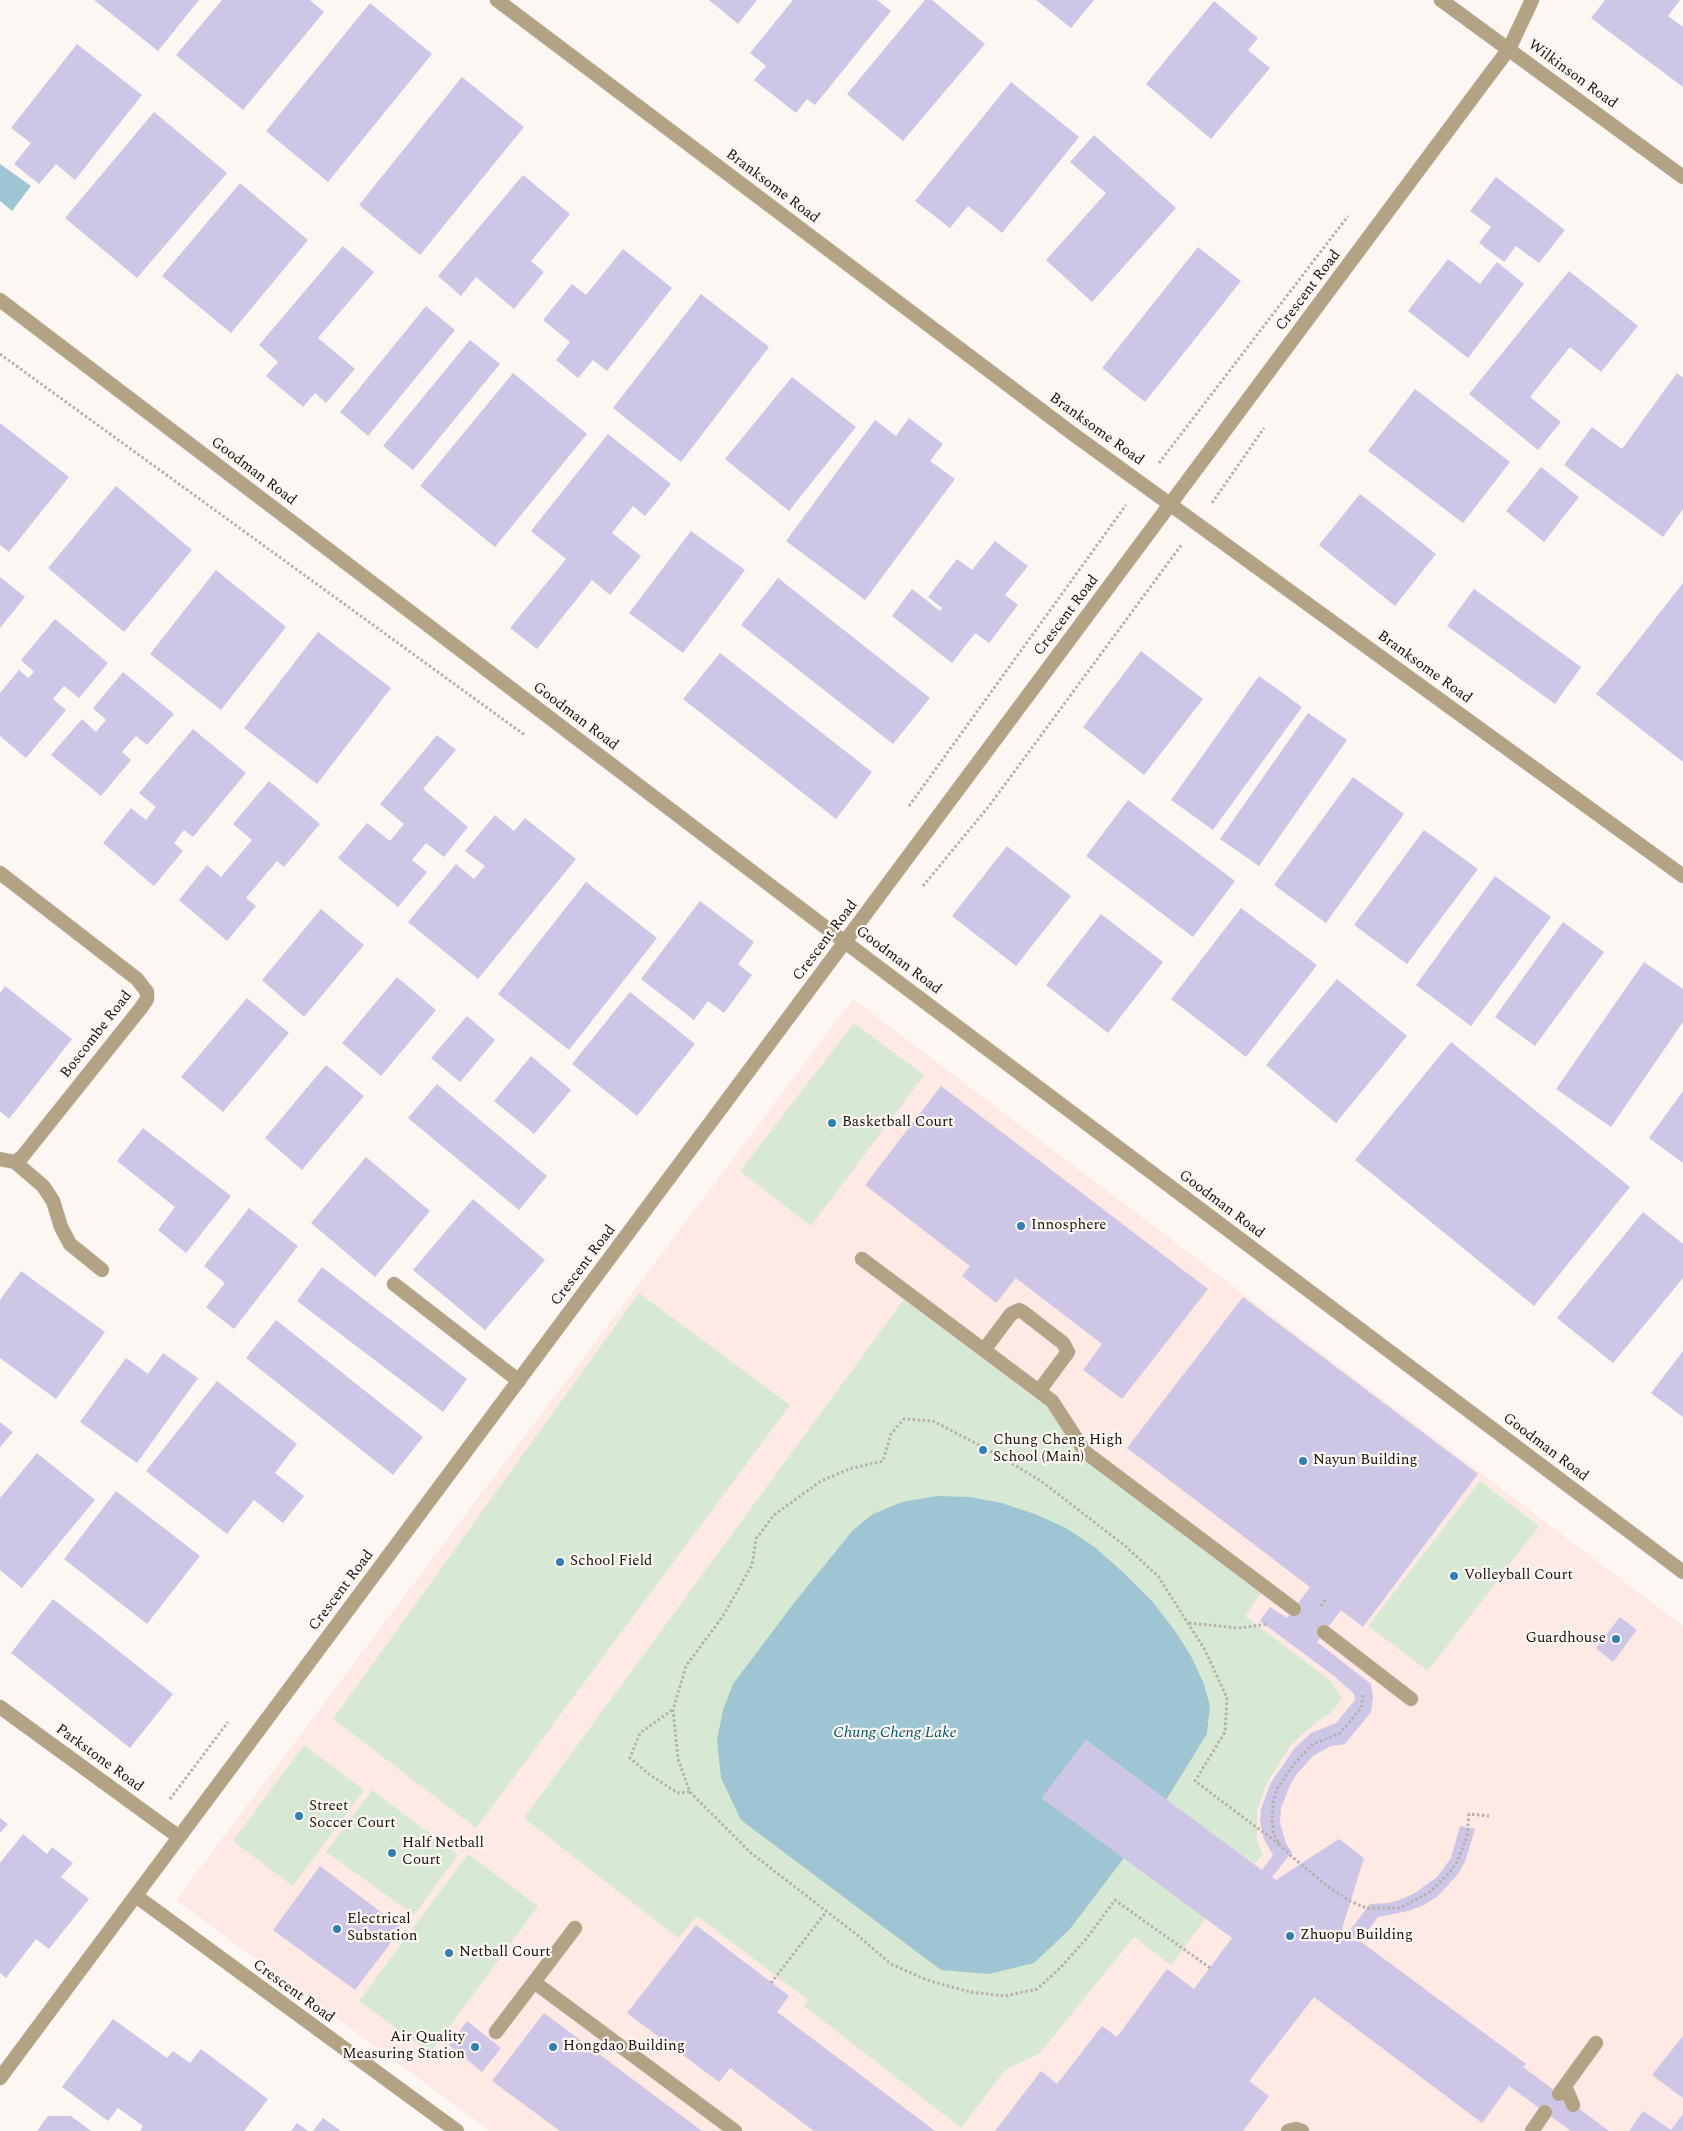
<!DOCTYPE html>
<style>
body{margin:0}
canvas{display:block;background:#fcf7f3}
</style>
<canvas width="1683" height="2131"></canvas>
<script>
const g = document.querySelector('canvas').getContext('2d');
g.lineJoin = 'round';
function fill(path, color) {
  g.fillStyle = color;
  g.fill(path, 'evenodd');
}
function poly(rows) {
  const path = new Path2D();
  for (const r of rows) {
    path.moveTo(r[0], r[1]);
    for (let i = 2; i < r.length; i += 2) path.lineTo(r[i], r[i + 1]);
  }
  return path;
}
function stroke(path, color, width, dash) {
  g.strokeStyle = color;
  g.lineWidth = width;
  g.lineCap = dash ? 'butt' : 'round';
  g.setLineDash(dash || []);
  g.stroke(path);
}
function label(font, color, halo, rows, align = 'center') {
  g.font = font + ' Spectral,serif';
  g.lineWidth = 4.5;
  g.setLineDash([]);
  g.textBaseline = 'middle';
  g.strokeStyle = halo;
  g.fillStyle = color;
  for (const [text, x, y, turn = 0] of rows) {
    g.save();
    g.translate(x, y);
    g.rotate((+turn || 0) * Math.PI / 180);
    g.textAlign = isNaN(turn) ? turn : align;
    if (halo) g.strokeText(text, 0, 0);
    g.fillText(text, 0, 0);
    g.restore();
  }
}
fill(poly([
 [853,999,1683,1626,1683,2131,490,2131,176,1900]
]), '#fee9e4');
fill(poly([
 [854,1023,924,1075,811,1226,740,1171],
 [639,1293,790,1405,476,1828,333,1719],
 [905,1298,1047,1405,1080,1457,1261,1593,1245,1616,1331,1681,1342,1699,1329,1714,1315,1723,1290,1746,1267,1783,1257,1810,1257,1841,1263,1855,1255,1864,1166,1800,1207,1734,1210,1706,1204,1684,1191,1656,1152,1601,1126,1575,1096,1548,1035,1514,1002,1503,970,1497,873,1514,853,1530,835,1552,1070,1929,1124,1858,1206,1918,1171,1965,1134,1937,1039,2054,1006,2069,961,2128,804,2006,808,2000,697,1916,678,1938,524,1818],
 [1480,1481,1539,1526,1428,1671,1368,1626],
 [304,1745,364,1790,293,1886,233,1841],
 [372,1790,458,1855,414,1915,326,1852],
 [468,1854,538,1906,430,2053,359,2001]
]), '#d7e9d4');
fill(poly([
 [0,164,31,186,12,211,0,201],
 [937,1496,970,1497,1002,1503,1035,1514,1066,1528,1096,1548,1126,1575,1152,1601,1175,1631,1191,1656,1204,1684,1210,1706,1207,1734,1166,1800,1086,1740,1042,1798,1124,1858,1070,1929,1034,1963,989,1974,941,1970,741,1820,721,1778,717,1740,723,1710,733,1684,794,1603,853,1530,873,1514,902,1502]
]), '#9ec5d1');
fill(poly([
 [94,0,199,0,158,51],
 [222,0,310,0,324,12,243,110,176,55],
 [709,0,757,0,738,24],
 [793,0,877,0,891,11,815,105,807,99,796,113,754,80,766,66,750,53],
 [925,0,932,0,985,44,903,141,847,94],
 [1036,0,1094,0,1071,28],
 [1605,0,1680,0,1668,16,1683,27,1683,87,1591,18],
 [1214,1,1258,38,1248,50,1270,68,1211,139,1146,84],
 [370,3,432,54,328,182,266,131],
 [77,44,142,95,75,180,56,164,39,184,14,164,31,143,11,128],
 [462,77,524,127,420,255,359,205],
 [1011,82,1079,137,1002,233,968,206,950,228,915,201],
 [154,112,227,173,137,278,65,218],
 [1094,135,1176,208,1092,302,1046,260,1106,193,1070,162],
 [523,175,570,214,531,261,544,272,514,309,476,277,461,296,438,276],
 [1496,177,1565,230,1539,263,1516,246,1504,262,1479,243,1491,227,1470,211],
 [240,183,308,240,231,333,162,276],
 [343,246,374,272,318,338,355,369,326,403,315,393,303,407,266,376,278,362,259,345],
 [1198,247,1241,281,1145,402,1102,368],
 [623,249,672,288,607,371,593,360,578,378,556,360,570,342,543,320,572,284,586,295],
 [1448,259,1480,284,1497,262,1524,284,1468,358,1408,311],
 [1569,271,1638,326,1601,372,1570,347,1530,397,1561,422,1538,450,1469,394],
 [701,294,769,347,681,462,613,408],
 [426,306,455,330,368,436,340,412],
 [470,340,500,364,413,470,383,446],
 [513,373,587,434,495,547,420,486],
 [1677,373,1683,378,1683,509,1663,537,1564,465,1592,427,1622,449],
 [792,377,856,427,789,511,725,459],
 [1415,389,1510,462,1463,523,1368,451],
 [909,418,943,444,930,461,955,479,865,600,786,541,875,420,896,436],
 [0,423,69,477,9,552,0,545],
 [608,434,671,484,645,516,633,506,612,533,641,556,610,595,592,580,537,649,510,628,566,559,531,531],
 [1541,467,1579,497,1544,542,1506,511],
 [116,486,192,550,124,632,48,568],
 [1360,494,1436,554,1395,606,1319,545],
 [691,531,745,570,683,653,629,613],
 [995,541,1028,566,1005,595,1018,605,989,643,975,633,952,663,892,616,912,589,940,611,942,608,928,597,957,559,972,570],
 [216,570,286,627,221,710,150,654],
 [0,577,25,597,0,628],
 [778,578,930,698,893,744,741,625],
 [1683,583,1683,762,1596,694],
 [1474,589,1581,667,1555,704,1447,626],
 [55,619,108,663,79,698,64,686,53,699,66,710,26,758,0,736,0,693,19,670,28,678,34,672,21,660],
 [318,632,391,688,317,784,244,728],
 [1141,651,1203,699,1144,775,1083,727],
 [720,653,872,772,836,819,683,699],
 [123,672,174,714,147,745,136,736,122,752,131,760,101,796,51,755,82,719,96,732,106,720,93,708],
 [1259,676,1302,707,1213,830,1171,800],
 [1308,713,1347,740,1259,866,1220,839],
 [193,729,246,773,193,837,184,830,174,843,183,851,154,886,103,843,131,808,146,820,156,807,139,793],
 [437,735,456,750,423,789,468,827,444,857,426,843,412,860,427,872,398,907,338,858,367,823,390,841,404,824,380,804],
 [1353,777,1404,814,1326,923,1274,885],
 [269,781,320,824,284,867,277,861,246,898,256,906,227,941,179,900,207,865,221,877,252,840,233,824],
 [1128,800,1235,881,1193,937,1086,856],
 [495,815,514,831,525,818,576,859,478,979,408,922,456,864,474,879,485,866,465,851],
 [1424,830,1478,869,1407,964,1354,925],
 [1007,846,1071,896,1016,966,952,916],
 [1495,876,1551,917,1471,1026,1416,985],
 [586,882,657,938,569,1050,498,994],
 [700,901,754,942,738,964,752,975,724,1013,708,1001,694,1020,641,979],
 [1241,908,1317,965,1246,1057,1171,999],
 [321,909,364,945,304,1017,262,980],
 [1101,914,1163,962,1108,1033,1046,985],
 [1563,922,1604,952,1535,1046,1495,1017],
 [1644,962,1683,989,1683,1022,1611,1127,1556,1089],
 [397,977,436,1010,381,1076,342,1043],
 [1337,979,1407,1036,1336,1123,1266,1065],
 [5,986,72,1039,9,1119,0,1111,0,993],
 [630,992,695,1044,637,1116,572,1064],
 [247,998,289,1033,223,1112,181,1077],
 [467,1016,495,1040,460,1082,431,1058],
 [1451,1042,1630,1187,1534,1306,1355,1160],
 [531,1056,571,1090,534,1134,494,1101],
 [326,1065,364,1096,302,1170,265,1138],
 [437,1084,547,1176,519,1210,408,1118],
 [941,1086,1208,1289,1122,1399,1083,1370,1102,1344,1016,1278,996,1303,962,1276,970,1266,865,1185],
 [1683,1091,1683,1163,1649,1138],
 [143,1128,231,1196,186,1253,158,1230,175,1207,117,1161],
 [366,1157,430,1211,375,1277,311,1223],
 [473,1199,545,1260,485,1330,413,1270],
 [249,1208,298,1246,234,1329,206,1307,225,1283,204,1266],
 [1643,1212,1683,1244,1683,1278,1613,1363,1557,1318],
 [322,1267,467,1379,443,1412,297,1301],
 [21,1271,105,1332,56,1399,0,1358,0,1300],
 [1243,1297,1478,1474,1363,1627,1341,1610,1317,1642,1371,1684,1373,1696,1371,1712,1345,1744,1331,1746,1313,1756,1296,1775,1290,1785,1281,1808,1280,1822,1286,1844,1292,1852,1272,1877,1276,1880,1339,1839,1364,1858,1342,1929,1348,1933,1370,1904,1389,1903,1399,1900,1415,1893,1437,1877,1451,1858,1460,1826,1475,1829,1465,1862,1458,1874,1438,1896,1424,1905,1408,1911,1378,1917,1360,1941,1526,2064,1523,2067,1609,2131,1571,2131,1509,2086,1482,2123,1314,1997,1249,2081,1269,2096,1243,2131,995,2131,1041,2071,1057,2084,1102,2026,1117,2037,1167,1969,1194,1989,1232,1938,1042,1798,1086,1740,1262,1870,1273,1855,1264,1839,1260,1822,1261,1809,1270,1784,1294,1749,1311,1733,1336,1723,1355,1700,1354,1694,1334,1676,1260,1621,1270,1607,1287,1618,1310,1587,1127,1448],
 [276,1320,423,1437,393,1475,246,1358],
 [1683,1351,1683,1417,1651,1393],
 [163,1353,198,1378,137,1463,80,1422,126,1358,148,1374],
 [217,1381,297,1444,275,1473,304,1496,283,1523,254,1500,227,1534,146,1471],
 [0,1422,13,1432,0,1447],
 [37,1453,95,1500,22,1588,0,1570,0,1498],
 [116,1491,200,1556,147,1624,64,1559],
 [53,1599,173,1694,130,1748,11,1653],
 [1620,1617,1637,1630,1613,1662,1596,1648],
 [0,1818,8,1824,0,1833],
 [23,1834,47,1854,52,1847,73,1863,61,1877,89,1899,49,1949,36,1939,6,1978,0,1973,0,1863],
 [320,1866,402,1928,355,1990,273,1930],
 [696,1925,789,1996,777,2012,935,2131,814,2131,730,2068,719,2082,627,2013],
 [544,2013,702,2131,560,2131,492,2081],
 [113,2019,167,2058,173,2051,190,2063,201,2049,268,2099,244,2131,140,2131,143,2126,118,2108,108,2121,62,2087],
 [467,2021,501,2048,482,2072,449,2045],
 [1683,2036,1683,2098,1652,2075],
 [1643,2111,1671,2130,1683,2114,1683,2131,1629,2131],
 [48,2116,71,2116,91,2131,37,2131],
 [323,2118,341,2131,313,2131],
 [297,2123,308,2131,291,2131]
]), '#cdc6e6');
const service = poly([
 [15,1162,43,1186,53,1201,61,1227,70,1244,102,1270],
 [862,1259,1052,1401,1085,1452,1294,1609],
 [394,1284,519,1381],
 [984,1350,1011,1314,1019,1310,1023,1312,1063,1343,1068,1352,1039,1391],
 [1324,1632,1411,1699],
 [534,1982,735,2131],
 [496,2032,575,1928],
 [1565,2086,1573,2105],
 [1559,2094,1596,2043],
 [1288,2131,1296,2129,1302,2131],
 [1532,2131,1545,2112]
]);
const minor = poly([
 [497,0,1073,434,1683,876],
 [1441,0,1683,177],
 [0,300,825,927,1683,1572],
 [0,873,137,979,147,992,147,999,141,1008,22,1157,15,1162,0,1159],
 [0,1707,179,1837],
 [136,1896,457,2131]
]);
const tertiary = poly([
 [0,2078,1490,74,1509,49,1532,0]
]);
stroke(service, '#d8d2ce', 15);
stroke(minor, '#d8d2ce', 15);
stroke(tertiary, '#d8d2ce', 15);
stroke(poly([
 [0,354,526,736],
 [1159,463,1348,216],
 [1212,503,1264,428],
 [909,806,1126,505],
 [923,886,989,806,1182,544],
 [1321,1606,1326,1599],
 [1189,1623,1240,1628,1267,1624],
 [1363,1695,1361,1708,1340,1733,1313,1744,1293,1765,1277,1789,1273,1802,1272,1824,1274,1835,1280,1845,1290,1855,1327,1886,1350,1901,1366,1908,1400,1908,1430,1892,1450,1872,1457,1862,1463,1847,1467,1836,1469,1814,1489,1816],
 [672,1710,640,1733,630,1758,650,1775,678,1793,690,1792],
 [170,1799,228,1722],
 [1210,1968,1115,1900,1086,1939,1061,1967,1037,1989,1005,1996,970,1992,927,1980,891,1964,856,1934,751,1853,690,1792,678,1759,673,1710,686,1666,723,1616,752,1565,756,1539,774,1515,821,1481,849,1469,883,1461,891,1434,904,1419,933,1421,996,1454,1041,1481,1124,1545,1158,1576,1205,1650,1227,1698,1225,1732,1195,1781,1280,1845],
 [771,1983,826,1912]
]), '#b7b1ad', 3, [2.5, 2.5]);
stroke(service, '#b3a384', 14);
stroke(minor, '#b3a384', 14);
stroke(tertiary, '#b3a384', 14);
for (const [x, y, r, color] of [
 [832,1123,5,"#327fb1"],
 [1021,1226,5,"#327fb1"],
 [983,1450,5,"#327fb1"],
 [1303,1461,5,"#327fb1"],
 [560,1562,5,"#327fb1"],
 [1454,1576,5,"#327fb1"],
 [1616,1639,5,"#327fb1"],
 [299,1816,5,"#327fb1"],
 [392,1853,5,"#327fb1"],
 [337,1929,5,"#327fb1"],
 [1290,1936,5,"#327fb1"],
 [449,1953,5,"#327fb1"],
 [475,2047,5,"#327fb1"],
 [553,2047,5,"#327fb1"]
]) {
  const dot = new Path2D();
  dot.arc(x, y, r, 0, 2 * Math.PI);
  g.fillStyle = color;
  g.fill(dot);
  stroke(dot, '#fcf7f3', 2);
}
label('15px', '#1a110b', '#fcf7f3', [
 ["Wilkinson Road",1572,75,36],
 ["Branksome Road",772,187,37],
 ["Crescent Road",1309,291,-53],
 ["Branksome Road",1096,430,36],
 ["Goodman Road",253,472,37],
 ["Crescent Road",1067,616,-53],
 ["Branksome Road",1424,668,36],
 ["Goodman Road",575,717,37],
 ["Crescent Road",826,941,-53],
 ["Goodman Road",898,961,37],
 ["Boscombe Road",97,1035,-52],
 ["Goodman Road",1221,1205,37],
 ["Crescent Road",584,1266,-53],
 ["Goodman Road",1545,1448,37],
 ["Crescent Road",342,1591,-53],
 ["Parkstone Road",99,1759,36],
 ["Crescent Road",293,1992,36]
]);
label('15px', '#1a110b', '#fcf7f3', [
 ["Basketball Court",842,1123],
 ["Innosphere",1031,1226],
 ["Chung Cheng High",993,1441],
 ["School (Main)",993,1458],
 ["Nayun Building",1313,1461],
 ["School Field",570,1562],
 ["Volleyball Court",1464,1576],
 ["Guardhouse",1606,1639,"right"],
 ["Street",309,1807],
 ["Soccer Court",309,1824],
 ["Half Netball",402,1844],
 ["Court",402,1861],
 ["Electrical",347,1920],
 ["Substation",347,1937],
 ["Zhuopu Building",1300,1936],
 ["Netball Court",459,1953],
 ["Air Quality",465,2038,"right"],
 ["Measuring Station",465,2055,"right"],
 ["Hongdao Building",563,2047]
], 'left');
label('italic 16px', '#035568', '#fcf7f3', [
 ["Chung Cheng Lake",895,1734]
]);
</script>
